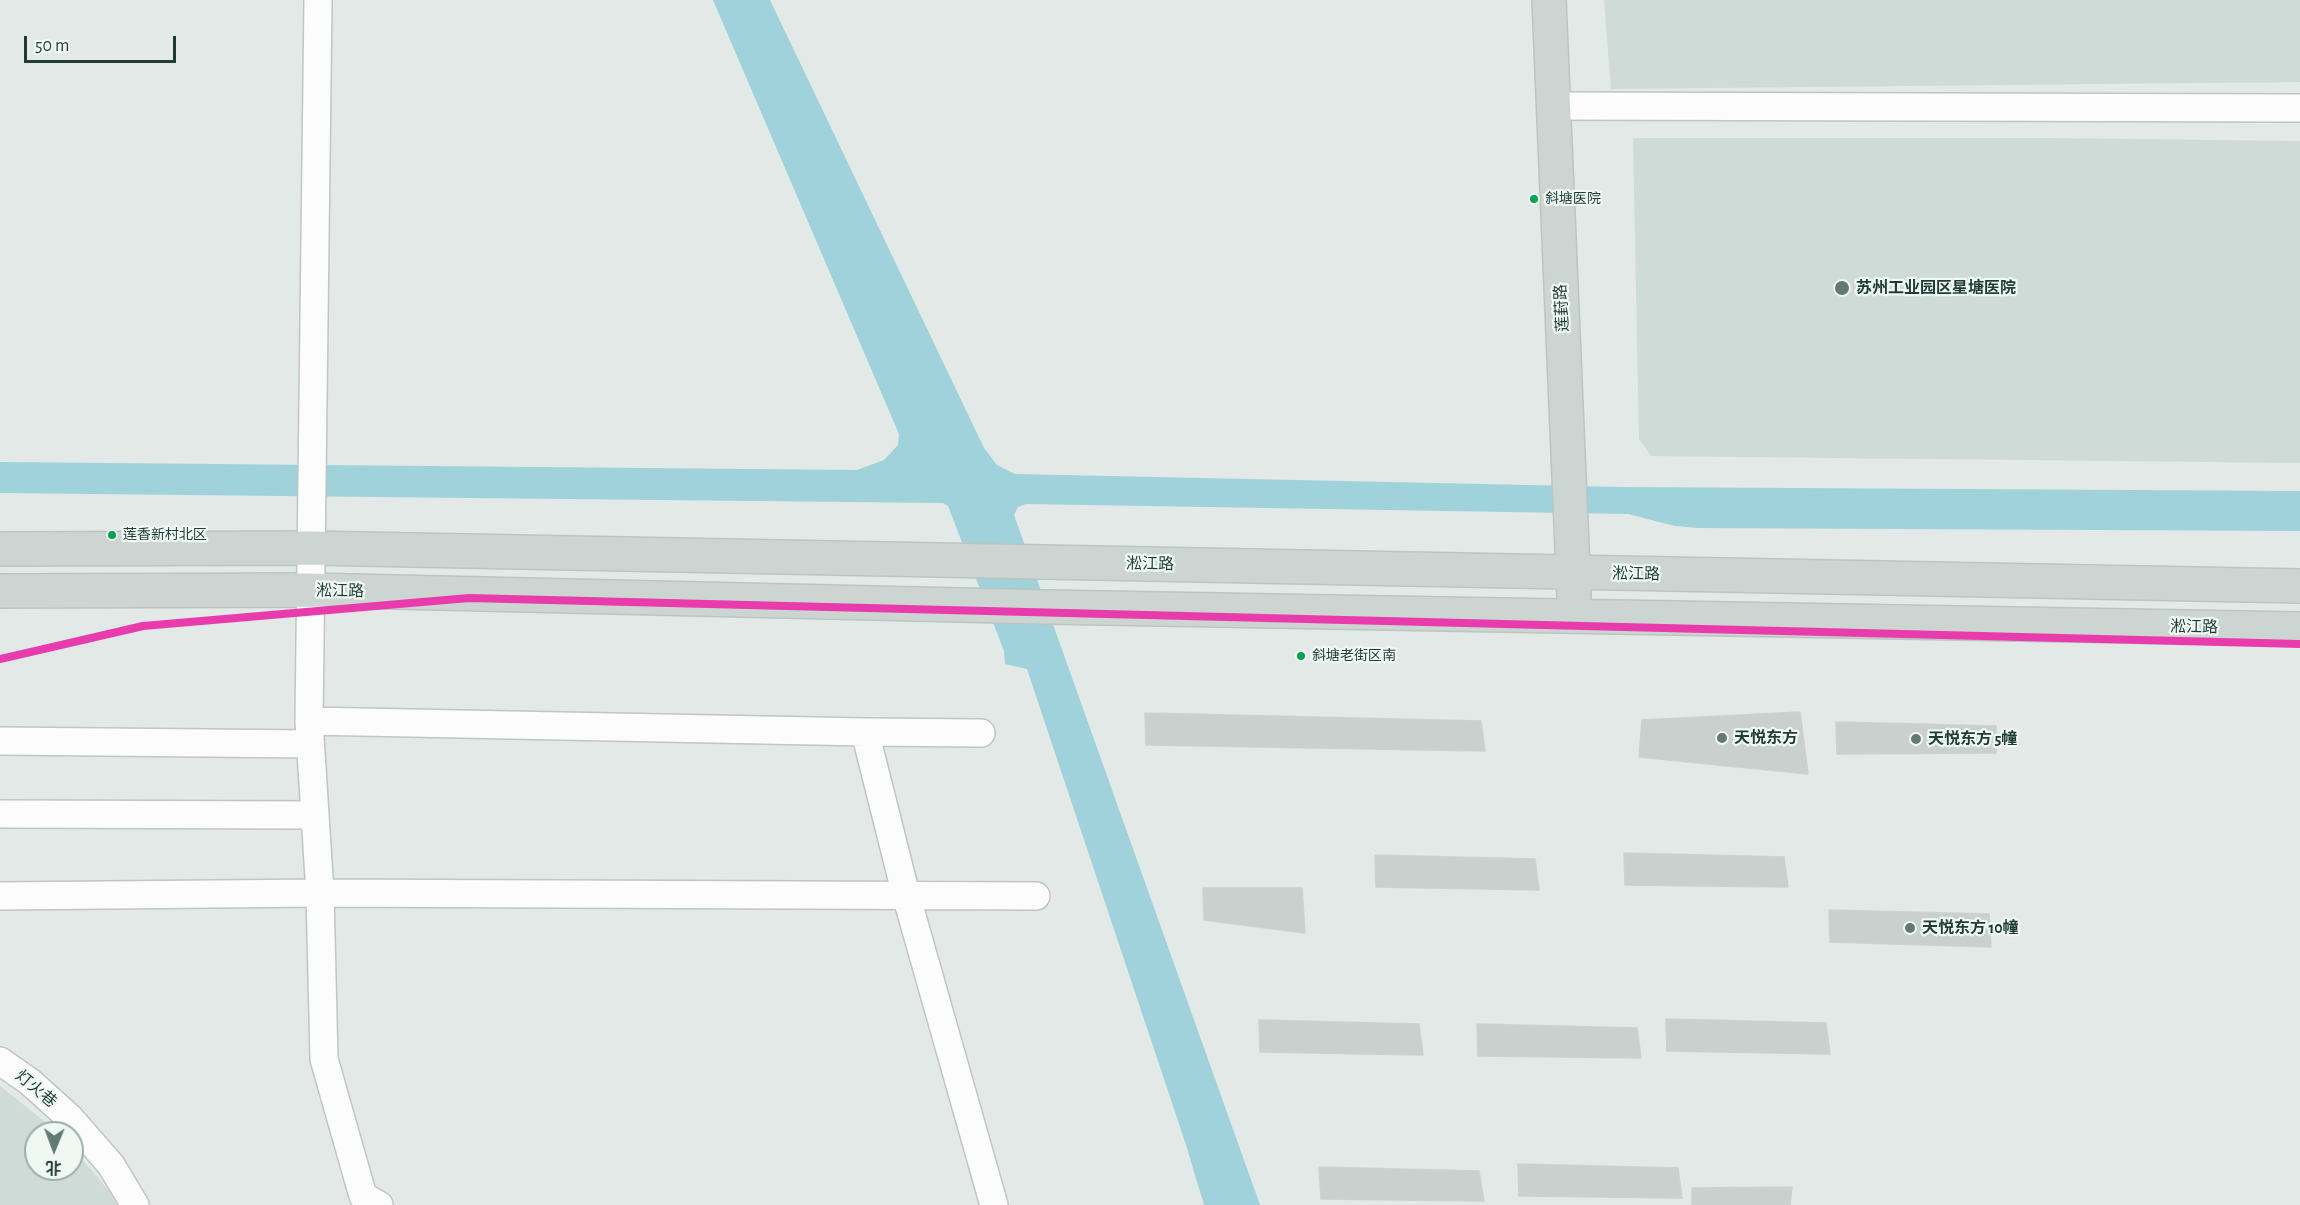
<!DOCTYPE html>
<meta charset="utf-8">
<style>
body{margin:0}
#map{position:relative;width:2300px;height:1205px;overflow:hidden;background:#e2e9e6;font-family:"Alegreya Sans","Noto Sans SC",sans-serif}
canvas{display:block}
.north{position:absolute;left:24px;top:1121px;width:60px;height:60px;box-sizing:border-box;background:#f0f8f4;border:2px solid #9cada8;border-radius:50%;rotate:181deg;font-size:16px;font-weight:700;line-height:24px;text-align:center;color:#1f3d35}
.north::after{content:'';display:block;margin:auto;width:21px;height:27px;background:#637973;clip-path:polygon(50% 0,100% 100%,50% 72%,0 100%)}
.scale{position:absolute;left:24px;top:36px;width:152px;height:27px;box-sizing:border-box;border:3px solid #1f3d35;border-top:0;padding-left:8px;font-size:18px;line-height:21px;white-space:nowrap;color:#1f3d35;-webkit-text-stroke:4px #f0f8f4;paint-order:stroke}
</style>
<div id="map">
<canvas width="2300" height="1205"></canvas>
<div class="north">北</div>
<div class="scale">50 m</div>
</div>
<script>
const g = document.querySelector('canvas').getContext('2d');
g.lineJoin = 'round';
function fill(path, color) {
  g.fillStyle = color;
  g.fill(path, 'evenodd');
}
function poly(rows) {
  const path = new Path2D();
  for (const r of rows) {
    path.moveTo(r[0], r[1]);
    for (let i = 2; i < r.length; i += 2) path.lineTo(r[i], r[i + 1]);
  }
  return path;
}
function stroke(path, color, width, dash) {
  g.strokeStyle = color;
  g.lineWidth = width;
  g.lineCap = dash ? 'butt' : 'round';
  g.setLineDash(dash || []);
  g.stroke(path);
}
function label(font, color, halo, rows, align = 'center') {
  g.font = font + ' "Alegreya Sans","Noto Sans SC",sans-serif';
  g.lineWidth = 4.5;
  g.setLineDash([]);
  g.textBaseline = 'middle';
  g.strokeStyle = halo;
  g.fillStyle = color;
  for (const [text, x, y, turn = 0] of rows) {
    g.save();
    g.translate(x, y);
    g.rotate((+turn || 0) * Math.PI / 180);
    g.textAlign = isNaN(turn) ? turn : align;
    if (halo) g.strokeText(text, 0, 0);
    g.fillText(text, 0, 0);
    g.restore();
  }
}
fill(poly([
 [1604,0,2300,0,2300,82,1611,89],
 [1633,138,2051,138,2300,141,2300,463,1651,456,1639,439],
 [0,1086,59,1133,36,1133,36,1169,72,1169,72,1147,109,1191,117,1205,0,1205]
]), '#cfdbd6');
fill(poly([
 [713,0,770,0,984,448,997,465,1015,474,1622,487,2300,491,2300,531,1699,528,1675,526,1628,514,1026,504,1018,507,1014,515,1260,1205,1204,1205,1186,1145,1027,669,1005,664,1004,651,948,506,943,503,0,493,0,462,857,470,884,460,898,445,899,434]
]), '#9fd2da');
const building = poly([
 [1800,712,1808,774,1639,757,1642,720,1800,712],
 [1145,713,1481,721,1485,751,1146,745,1145,713],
 [1836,722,1996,726,1996,753,1837,754,1836,722],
 [1624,853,1784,857,1788,887,1625,885,1624,853],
 [1375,855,1535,859,1539,890,1376,887,1375,855],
 [1203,888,1302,888,1305,933,1204,920,1203,888],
 [1829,910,1989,914,1991,947,1830,942,1829,910],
 [1666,1019,1826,1023,1830,1054,1667,1051,1666,1019],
 [1259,1020,1419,1024,1423,1055,1260,1052,1259,1020],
 [1477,1024,1637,1028,1641,1058,1478,1056,1477,1024],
 [1518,1164,1678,1168,1682,1198,1519,1196,1518,1164],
 [1319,1167,1479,1171,1484,1201,1321,1199,1319,1167],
 [1792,1187,1790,1205,1692,1205,1692,1188,1792,1187]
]);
fill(building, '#c9d0cd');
stroke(building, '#cbd2cf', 1.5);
const minor = poly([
 [318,0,309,721,320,893,324,1059,363,1196,379,1205],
 [1553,106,2300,108],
 [309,721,865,732,981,733],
 [865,732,906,895,994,1205],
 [0,741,309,744],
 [0,814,314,815],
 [0,896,320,893,1036,896],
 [0,1061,30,1082,70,1118,111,1165,135,1205]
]);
const major = poly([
 [1549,0,1574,595],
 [0,549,310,548,2300,586],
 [0,591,309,590,1047,607,2300,629]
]);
stroke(minor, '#bfc6c3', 30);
stroke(major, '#bbc5c2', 36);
stroke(minor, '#fbfcfb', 27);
stroke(major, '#ccd5d2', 33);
stroke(poly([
 [0,659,143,626,469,598,2300,644]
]), '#e93cac', 8);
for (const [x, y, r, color] of [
 [1534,199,5,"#00a651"],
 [1842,288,8,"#637973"],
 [112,535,5,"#00a651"],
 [1301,656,5,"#00a651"],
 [1722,738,6,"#637973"],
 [1916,739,6,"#637973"],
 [1910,928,6,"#637973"]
]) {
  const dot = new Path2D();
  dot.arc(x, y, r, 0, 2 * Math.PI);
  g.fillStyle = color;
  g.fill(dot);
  stroke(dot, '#f0f8f4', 2);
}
label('14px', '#1f3d35', '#f0f8f4', [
 ["斜塘医院",1545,199],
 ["莲香新村北区",123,535],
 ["斜塘老街区南",1312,656]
], 'left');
label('bold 16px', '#1f3d35', '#f0f8f4', [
 ["苏州工业园区星塘医院",1856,288],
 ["天悦东方",1734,738],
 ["天悦东方 5幢",1928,739],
 ["天悦东方 10幢",1922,928]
], 'left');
label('16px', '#1f3d35', '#f0f8f4', [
 ["莲葑路",1562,308,-93],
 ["淞江路",1150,564,1],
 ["淞江路",1636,574,1],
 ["淞江路",340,591,1],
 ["淞江路",2194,627,1],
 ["灯火巷",36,1089,40]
]);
</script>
